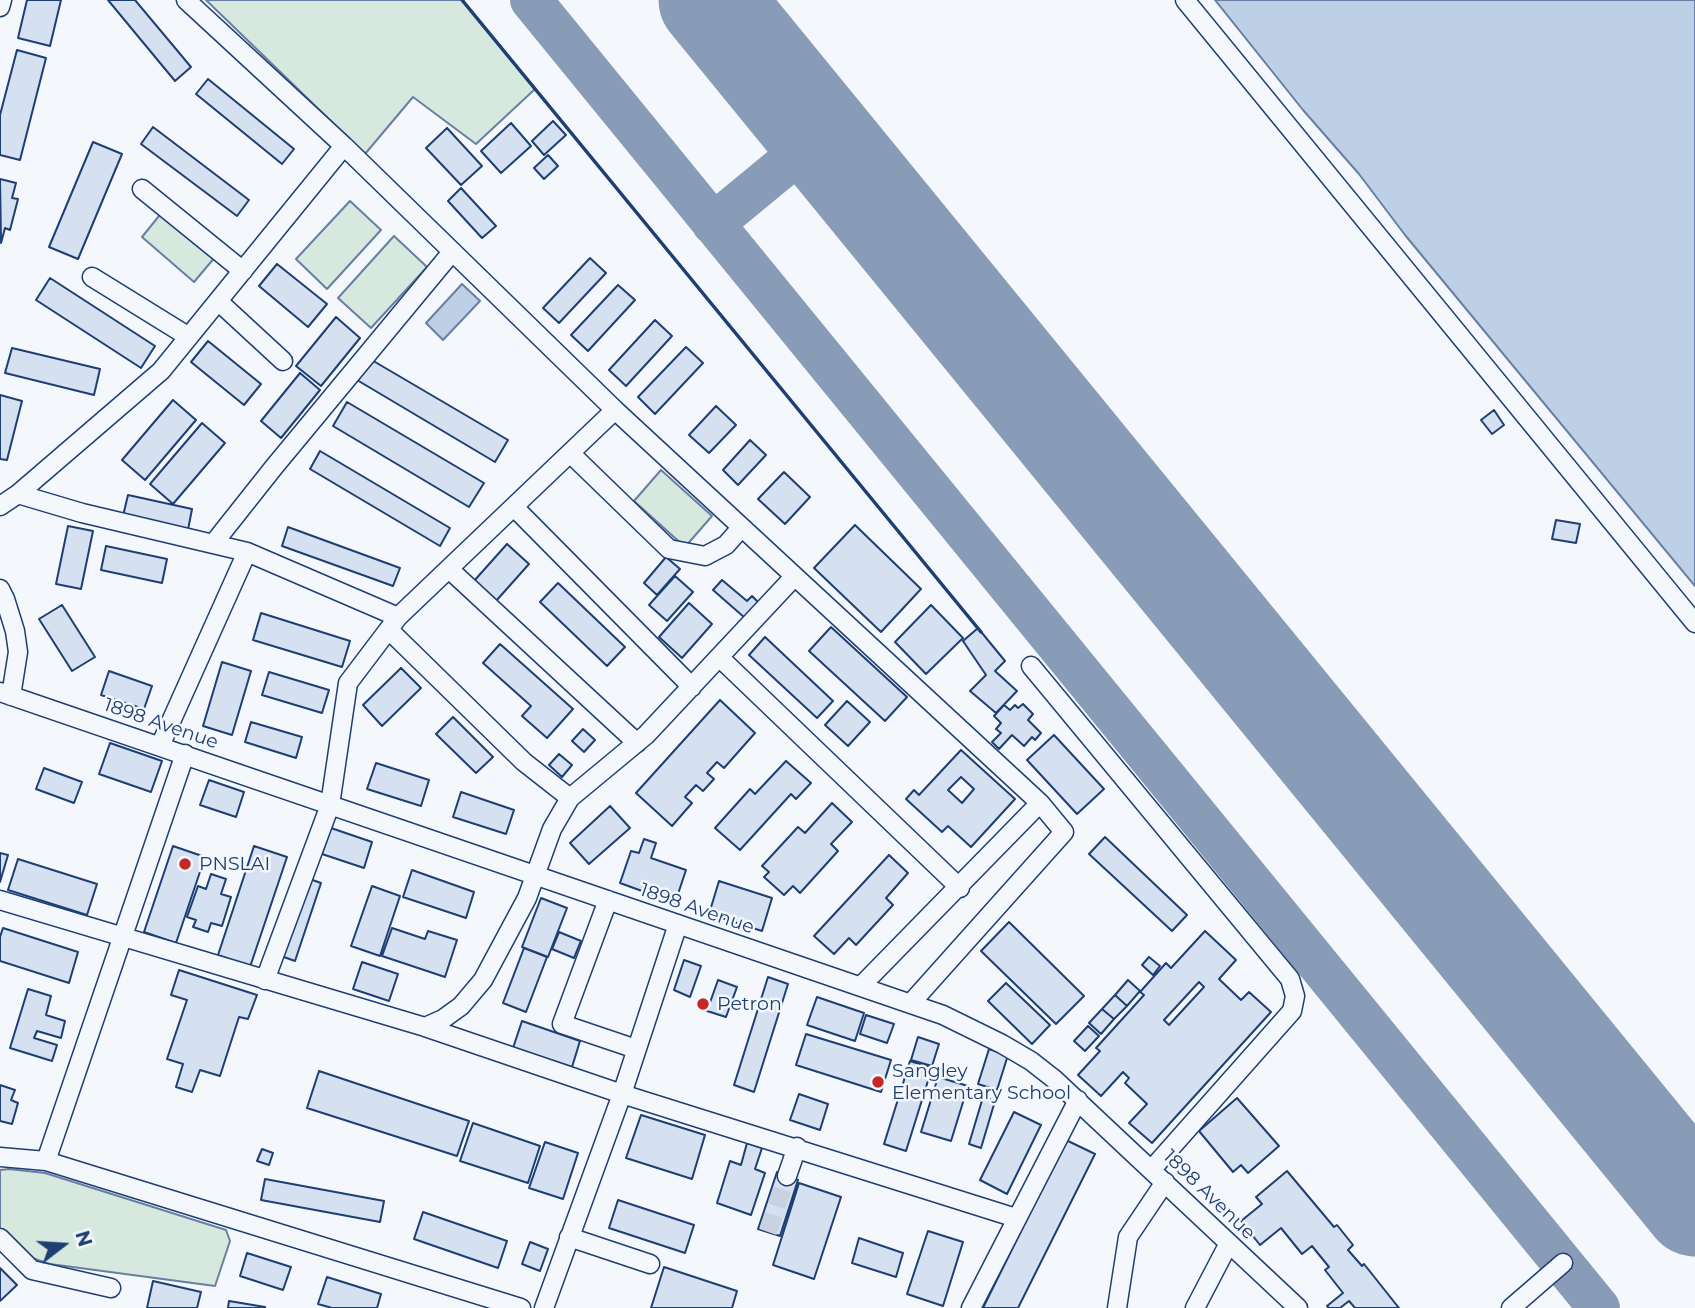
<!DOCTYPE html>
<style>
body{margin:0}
#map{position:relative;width:1695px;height:1308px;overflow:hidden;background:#f4f7fb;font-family:Montserrat,sans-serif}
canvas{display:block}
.north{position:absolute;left:28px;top:1210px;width:70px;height:70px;-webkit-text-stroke:5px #f4f7fb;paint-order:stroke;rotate:73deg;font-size:19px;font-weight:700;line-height:28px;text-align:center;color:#1d3f73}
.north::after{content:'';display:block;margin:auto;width:24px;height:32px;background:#1d3f73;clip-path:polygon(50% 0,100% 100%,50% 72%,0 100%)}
</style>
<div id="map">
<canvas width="1695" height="1308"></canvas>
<div class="north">N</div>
</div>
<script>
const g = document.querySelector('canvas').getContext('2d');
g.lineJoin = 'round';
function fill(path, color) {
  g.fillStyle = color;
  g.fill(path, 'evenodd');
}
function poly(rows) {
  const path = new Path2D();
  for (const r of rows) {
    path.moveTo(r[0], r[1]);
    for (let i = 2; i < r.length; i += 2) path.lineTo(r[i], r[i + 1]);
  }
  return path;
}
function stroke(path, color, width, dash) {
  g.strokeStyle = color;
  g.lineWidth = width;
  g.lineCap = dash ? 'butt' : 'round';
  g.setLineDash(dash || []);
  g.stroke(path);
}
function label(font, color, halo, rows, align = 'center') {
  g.font = font + ' Montserrat,sans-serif';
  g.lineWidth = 5;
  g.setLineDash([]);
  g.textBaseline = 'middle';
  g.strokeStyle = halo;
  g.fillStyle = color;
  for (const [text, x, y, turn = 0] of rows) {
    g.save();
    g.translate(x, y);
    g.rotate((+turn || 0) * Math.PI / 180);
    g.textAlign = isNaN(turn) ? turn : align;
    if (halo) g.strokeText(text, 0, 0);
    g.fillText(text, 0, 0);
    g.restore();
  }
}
const green = poly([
 [206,0,462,0,535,89,476,144,413,97,365,154,206,0],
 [350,201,381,230,327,289,296,259,350,201],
 [163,211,216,256,194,282,142,237,163,211],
 [394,236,427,267,371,328,338,298,394,236],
 [661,470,712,516,685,547,634,501,661,470],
 [9,1169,45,1173,226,1230,230,1241,215,1286,50,1264,26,1256,0,1229,0,1170,9,1169]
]);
fill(green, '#d7e8df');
stroke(green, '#687fa3', 2);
const water = poly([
 [1215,0,1695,0,1695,586,1405,235,1359,174,1303,110,1215,0],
 [462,284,480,301,443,340,426,323,462,284]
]);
fill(water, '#bed0e5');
stroke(water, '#687fa3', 2);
stroke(poly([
 [531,0,1599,1308],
 [713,224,821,135]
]), '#889bb7', 42);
stroke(poly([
 [710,0,1695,1205]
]), '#889bb7', 103);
const building = poly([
 [27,0,61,0,50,46,18,38,27,0],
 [108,0,135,0,191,67,175,81,108,0],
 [17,50,46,58,20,160,0,155,0,115,17,50],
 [208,79,294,149,282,164,196,94,208,79],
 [553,121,566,135,544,155,532,141,553,121],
 [511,123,531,146,501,173,481,151,511,123],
 [153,127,249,200,237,216,141,144,153,127],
 [447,128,482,166,461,185,426,148,447,128],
 [93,142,122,154,78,259,49,247,93,142],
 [548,155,558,166,544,179,534,168,548,155],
 [0,179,16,183,12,198,18,199,10,230,5,228,1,243,0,179],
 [461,188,496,226,482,238,448,201,461,188],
 [590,258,606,273,559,323,543,308,590,258],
 [277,264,327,304,308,327,259,286,277,264],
 [50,278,155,346,141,368,36,300,50,278],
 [618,285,635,300,588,351,571,335,618,285],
 [336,317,360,338,321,386,296,366,336,317],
 [655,320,672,336,626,386,609,370,655,320],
 [208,341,261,384,244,405,191,362,208,341],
 [686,347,703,363,655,414,638,397,686,347],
 [12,348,100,369,94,395,5,373,12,348],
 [370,359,508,440,495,462,357,380,370,359],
 [300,373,320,390,281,438,261,421,300,373],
 [0,395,22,401,7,460,0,459,0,395],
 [173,400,196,420,145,480,122,460,173,400],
 [347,402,484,483,469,507,333,426,347,402],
 [716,406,736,425,709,453,689,435,716,406],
 [1494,410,1504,425,1492,434,1481,420,1494,410],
 [202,423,225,443,173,504,150,484,202,423],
 [750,440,766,455,738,485,723,470,750,440],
 [320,451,450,528,440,546,310,469,320,451],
 [784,472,810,497,785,524,758,499,784,472],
 [128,495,192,509,188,530,123,516,128,495],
 [1556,520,1580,524,1576,543,1552,539,1556,520],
 [855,525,921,589,881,632,814,568,855,525],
 [68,526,93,531,81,589,56,584,68,526],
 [288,527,400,568,393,586,282,546,288,527],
 [507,544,529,564,496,601,474,581,507,544],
 [106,546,167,559,162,583,101,570,106,546],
 [666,557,680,569,657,595,644,583,666,557],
 [675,576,693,592,667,621,649,605,675,576],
 [722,580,747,601,752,596,759,603,745,618,713,590,722,580],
 [558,583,625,647,607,666,540,602,558,583],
 [689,603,712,624,682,658,659,637,689,603],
 [62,605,95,657,72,671,39,619,62,605],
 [931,605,963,638,926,674,895,642,931,605],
 [261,613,350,641,342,667,253,640,261,613],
 [831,627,907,697,885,721,809,651,831,627],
 [978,628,1005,661,995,671,1017,691,996,713,970,691,986,675,963,641,978,628],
 [765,637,833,701,817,718,749,655,765,637],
 [500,644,573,709,547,738,522,716,531,706,483,663,500,644],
 [222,662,251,671,232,735,203,726,222,662],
 [401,668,421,688,382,726,363,705,401,668],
 [109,671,152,686,144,709,101,695,109,671],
 [269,672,329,690,322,713,262,695,269,672],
 [720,700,755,733,724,768,717,762,707,773,714,779,703,791,696,785,685,797,692,803,672,826,636,793,720,700],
 [847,701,870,722,848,746,825,725,847,701],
 [1023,704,1033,714,1028,720,1041,733,1035,740,1032,737,1024,746,1012,735,999,749,992,742,1001,733,996,729,1001,723,994,716,1004,705,1010,710,1015,705,1018,708,1023,704],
 [453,717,493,757,476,773,436,734,453,717],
 [251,722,302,737,296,758,245,742,251,722],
 [583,729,595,740,584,752,572,741,583,729],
 [1054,735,1104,789,1077,814,1027,760,1054,735],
 [110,743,162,761,151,792,99,774,110,743],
 [961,750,1015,799,971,847,948,826,942,832,906,799,914,790,919,795,961,750],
 [961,777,974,789,962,803,948,790,961,777],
 [559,754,572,765,562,777,549,765,559,754],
 [786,761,811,783,796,799,791,794,740,850,715,828,750,789,755,794,786,761],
 [376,763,429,780,421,806,367,789,376,763],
 [44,768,82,782,74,803,36,789,44,768],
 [209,780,244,792,236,817,200,805,209,780],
 [461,792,514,810,506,834,453,817,461,792],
 [832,803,852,822,831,844,838,851,800,893,793,886,784,895,764,877,769,872,762,866,798,827,805,833,832,803],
 [610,806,630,828,589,864,570,843,610,806],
 [331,828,372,842,364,868,322,854,331,828],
 [1105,837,1187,915,1172,931,1089,854,1105,837],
 [644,839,656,843,651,858,686,870,675,903,620,883,631,851,639,853,644,839],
 [173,846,205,857,176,943,144,932,173,846],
 [254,846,287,857,250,967,218,955,254,846],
 [0,853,8,855,0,882,0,853],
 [889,855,908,873,886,898,893,905,856,945,849,938,834,954,814,936,889,855],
 [18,859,97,884,87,915,8,890,18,859],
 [412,870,474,892,466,918,403,897,412,870],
 [211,874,226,879,221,894,231,897,222,926,211,923,208,932,193,927,196,920,187,917,198,886,206,889,211,874],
 [307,878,321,883,295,961,281,956,307,878],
 [719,881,772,898,762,931,709,914,719,881],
 [372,886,400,896,380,956,351,946,372,886],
 [541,898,567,908,548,957,522,947,541,898],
 [1009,922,1084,996,1056,1024,981,951,1009,922],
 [3,928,78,952,69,983,0,961,0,937,3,928],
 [392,928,425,939,428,931,457,940,445,977,382,956,392,928],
 [1205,931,1236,960,1219,979,1241,1000,1249,992,1271,1012,1152,1143,1129,1123,1147,1104,1125,1083,1129,1078,1123,1072,1101,1096,1078,1075,1100,1051,1096,1048,1144,995,1140,992,1166,963,1171,968,1205,931],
 [1199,982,1204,987,1169,1025,1164,1020,1199,982],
 [559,932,581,941,574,958,552,949,559,932],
 [524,948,547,957,526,1012,503,1003,524,948],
 [1149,957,1160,966,1153,975,1142,965,1149,957],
 [684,960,701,966,690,997,674,990,684,960],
 [362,962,398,974,389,1001,353,989,362,962],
 [179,970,257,995,248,1019,239,1017,220,1076,200,1070,192,1092,176,1087,183,1064,167,1059,187,1000,171,995,179,970],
 [768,977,788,984,754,1092,734,1085,768,977],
 [718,980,737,987,726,1017,707,1011,718,980],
 [1128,980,1140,991,1127,1006,1115,995,1128,980],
 [1006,983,1050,1025,1032,1044,988,1001,1006,983],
 [28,989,51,996,46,1015,65,1021,61,1038,37,1031,34,1038,57,1045,52,1061,10,1048,28,989],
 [1115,995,1127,1006,1114,1019,1102,1009,1115,995],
 [817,997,864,1013,855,1041,807,1025,817,997],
 [1102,1009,1114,1019,1101,1034,1089,1023,1102,1009],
 [866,1015,894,1024,887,1043,860,1034,866,1015],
 [522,1021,580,1041,572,1067,513,1048,522,1021],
 [1088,1026,1099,1036,1085,1051,1074,1041,1088,1026],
 [806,1034,891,1060,881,1092,796,1065,806,1034],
 [918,1037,939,1044,932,1066,911,1060,918,1037],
 [989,1049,1008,1055,997,1090,978,1084,989,1049],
 [910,1061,932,1068,906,1151,884,1144,910,1061],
 [319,1071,469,1121,457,1156,307,1108,319,1071],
 [938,1077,968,1086,951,1141,921,1132,938,1077],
 [0,1085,15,1090,11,1100,18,1103,12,1124,0,1121,0,1085],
 [799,1094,828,1104,820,1130,790,1120,799,1094],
 [983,1097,995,1101,981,1148,969,1144,983,1097],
 [1237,1098,1279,1146,1248,1173,1241,1165,1233,1172,1199,1131,1237,1098],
 [1014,1112,1041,1125,1007,1194,980,1180,1014,1112],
 [641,1115,705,1135,692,1179,626,1158,641,1115],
 [473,1123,540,1146,528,1183,460,1161,473,1123],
 [1066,1140,1095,1154,1018,1308,983,1308,1066,1140],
 [545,1142,578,1153,563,1199,529,1188,545,1142],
 [747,1143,762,1148,755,1169,765,1173,751,1215,717,1203,730,1161,741,1165,747,1143],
 [262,1149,273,1153,269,1165,257,1161,262,1149],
 [1287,1171,1334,1227,1337,1225,1353,1245,1348,1250,1362,1266,1364,1264,1399,1308,1355,1308,1349,1301,1340,1308,1329,1308,1327,1306,1343,1293,1325,1270,1329,1267,1312,1246,1302,1254,1281,1228,1260,1245,1241,1221,1262,1204,1256,1197,1287,1171],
 [777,1172,798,1180,780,1236,758,1229,777,1172],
 [265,1179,384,1201,380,1222,261,1200,265,1179],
 [799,1183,841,1197,814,1279,773,1265,799,1183],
 [618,1200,694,1225,685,1253,609,1228,618,1200],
 [423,1212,507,1241,498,1268,414,1239,423,1212],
 [928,1231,963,1242,943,1306,907,1294,928,1231],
 [859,1238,903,1253,896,1277,852,1263,859,1238],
 [530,1242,548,1249,540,1271,522,1264,530,1242],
 [247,1253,291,1267,283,1290,240,1276,247,1253],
 [664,1267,737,1291,732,1308,651,1308,664,1267],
 [0,1268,17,1285,0,1301,0,1268],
 [327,1277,381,1294,377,1308,332,1308,318,1304,327,1277],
 [153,1281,201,1292,197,1308,147,1308,153,1281],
 [229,1301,265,1307,265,1308,228,1308,229,1301]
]);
fill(building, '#d5e0f0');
stroke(building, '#1d3f73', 2);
stroke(poly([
 [768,1232,787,1176]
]), '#c9d2e0', 18, [18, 9]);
const minor = poly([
 [186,0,344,146,615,410,1040,803,1064,832,911,1003],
 [1185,0,1695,623],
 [0,7,2,0],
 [142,189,243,271],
 [92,277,189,337],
 [218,301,283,361],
 [570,453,669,549,705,556,726,545,741,528],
 [18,494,82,513,247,552,398,617],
 [0,506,18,494,161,371,344,146],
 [514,507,692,687],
 [213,544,274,467,452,252],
 [449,569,637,743],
 [0,589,5,599,15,631,18,652,11,696],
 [389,630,524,762,570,798],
 [719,657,960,888],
 [1031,666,1290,979,1295,996,1292,1011,1152,1169],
 [0,692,943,1015,1002,1044,1031,1061,1054,1079,1298,1308],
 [160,746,247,552],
 [0,900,425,1027,622,1094,1016,1218],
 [608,900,562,1024,636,1049],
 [265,980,330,805,348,683,398,617,615,410],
 [861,986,1040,803],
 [425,1027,443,1019,461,1006,483,980,527,898,552,829,570,798,646,735,794,577],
 [0,1157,46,1161,521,1308],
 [46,1161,185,754],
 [787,1176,797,1147],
 [569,1237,650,1264],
 [0,1238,32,1270,111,1288],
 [544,1308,622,1094,678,924],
 [971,1308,1078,1100],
 [1117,1308,1128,1237,1165,1182],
 [1195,1308,1229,1243],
 [1511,1308,1563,1263]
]);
stroke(minor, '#1d3f73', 21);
stroke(minor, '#f4f7fb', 18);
stroke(poly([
 [462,0,981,632]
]), '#1d3f73', 3.5);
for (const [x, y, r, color] of [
 [185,864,7,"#c62828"],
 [703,1004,7,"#c62828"],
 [878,1082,7,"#c62828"]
]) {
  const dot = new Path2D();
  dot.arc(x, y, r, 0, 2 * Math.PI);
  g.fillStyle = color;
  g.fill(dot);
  stroke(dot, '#f4f7fb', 2.5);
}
label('19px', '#1d3f73', '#f4f7fb', [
 ["1898 Avenue",161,724,19],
 ["1898 Avenue",697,909,19],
 ["1898 Avenue",1209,1195,44]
]);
label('19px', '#1d3f73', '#f4f7fb', [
 ["PNSLAI",199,864],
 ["Petron",717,1004],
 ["Sangley",892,1071],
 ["Elementary School",892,1093]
], 'left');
</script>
